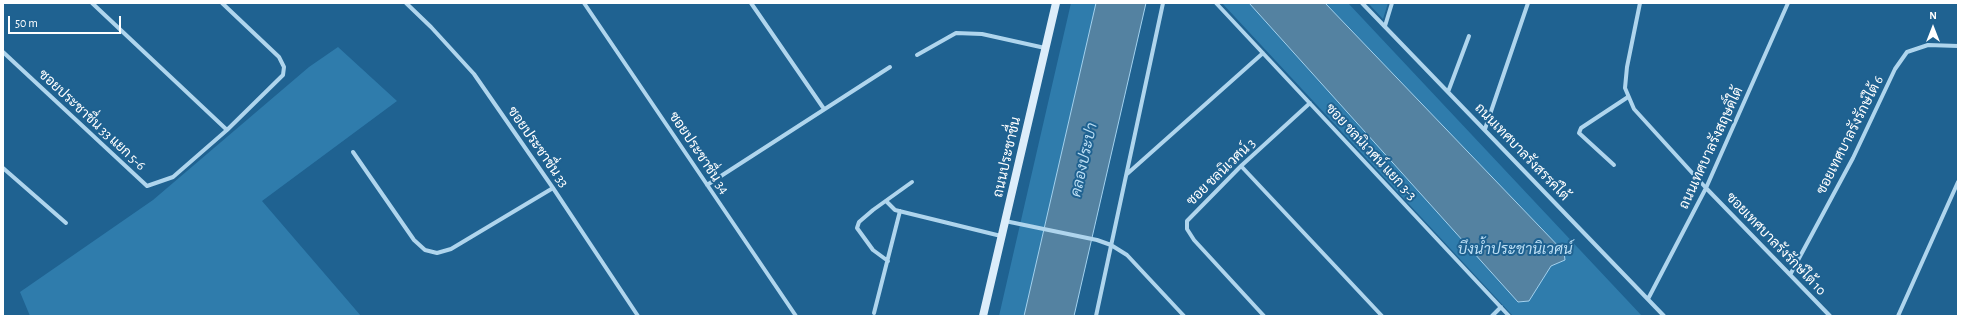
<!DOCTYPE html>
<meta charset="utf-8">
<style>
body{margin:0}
#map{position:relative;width:1961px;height:319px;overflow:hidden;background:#1f6291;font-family:"Alegreya Sans",sans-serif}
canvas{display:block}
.frame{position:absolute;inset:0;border:4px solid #fff;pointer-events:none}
.north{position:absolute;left:1913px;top:8px;width:40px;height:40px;-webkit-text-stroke:3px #1f6291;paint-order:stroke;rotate:0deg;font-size:11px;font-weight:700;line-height:16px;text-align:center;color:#fff}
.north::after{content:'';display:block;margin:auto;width:14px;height:18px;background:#fff;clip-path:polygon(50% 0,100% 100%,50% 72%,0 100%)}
.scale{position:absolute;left:8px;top:16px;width:113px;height:18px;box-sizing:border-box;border:2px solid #fff;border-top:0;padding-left:5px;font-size:12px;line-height:14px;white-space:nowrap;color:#fff;-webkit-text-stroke:3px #1f6291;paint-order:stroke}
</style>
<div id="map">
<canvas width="1961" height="319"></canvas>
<div class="frame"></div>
<div class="north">N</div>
<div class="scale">50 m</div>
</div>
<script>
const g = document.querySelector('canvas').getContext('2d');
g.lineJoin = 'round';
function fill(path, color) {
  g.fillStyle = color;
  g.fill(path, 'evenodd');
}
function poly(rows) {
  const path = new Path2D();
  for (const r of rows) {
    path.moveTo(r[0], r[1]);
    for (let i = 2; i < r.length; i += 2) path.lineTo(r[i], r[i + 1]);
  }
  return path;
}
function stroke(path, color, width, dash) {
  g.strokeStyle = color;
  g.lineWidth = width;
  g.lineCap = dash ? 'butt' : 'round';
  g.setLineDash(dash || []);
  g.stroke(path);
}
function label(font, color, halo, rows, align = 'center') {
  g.font = font + ' "Alegreya Sans",Sarabun,sans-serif';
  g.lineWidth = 4;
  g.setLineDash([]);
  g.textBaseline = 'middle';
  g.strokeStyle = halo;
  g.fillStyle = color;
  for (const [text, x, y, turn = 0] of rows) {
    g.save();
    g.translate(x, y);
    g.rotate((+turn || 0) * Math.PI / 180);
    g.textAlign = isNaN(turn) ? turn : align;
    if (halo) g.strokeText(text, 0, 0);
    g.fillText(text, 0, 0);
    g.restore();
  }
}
fill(poly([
 [1071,3,1096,3,1024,316,999,316],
 [1222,3,1249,3,1518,302,1529,301,1551,266,1565,260,1564,252,1325,3,1348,3,1642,316,1513,316],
 [1368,3,1388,3,1383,19],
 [338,47,397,101,262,201,361,316,30,316,20,292,153,200,309,67]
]), '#2f7cac');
const water = poly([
 [1096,3,1146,3,1074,316,1024,316,1096,3],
 [1249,3,1325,3,1564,252,1565,260,1551,266,1529,301,1518,302,1249,3]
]);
fill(water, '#5482a1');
stroke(water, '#a3d2ef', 1);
stroke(poly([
 [92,3,227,130],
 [406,3,431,27,474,74,553,188,638,316],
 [584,3,796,316],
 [751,3,824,109],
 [1216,3,1509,316],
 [1362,3,1664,316],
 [1640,3,1627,67,1625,88,1634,109,1706,188,1830,316],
 [1385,26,1392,3],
 [3,52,147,186,173,177,227,130,283,75,284,67,279,57,222,3],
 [917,55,956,33,982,34,1045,48],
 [1448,92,1469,36],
 [1485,129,1528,3],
 [353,152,414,240,425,250,437,253,451,249,553,188],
 [1614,165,1579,133,1581,128,1628,97],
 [1241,166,1382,316],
 [3,168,66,223],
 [1127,174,1263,53],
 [707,185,890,67],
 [886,201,895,210,1001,236],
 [1005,221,1097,240,1111,245,1127,255,1184,316],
 [888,261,873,250,857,228,859,222,873,210,912,182],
 [1790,275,1853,158,1895,69,1907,52,1928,45,1958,46],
 [1648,299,1706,188,1788,3],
 [874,313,900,211],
 [1096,316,1163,3],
 [1264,316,1194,240,1187,229,1187,221,1241,166,1310,103],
 [1492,316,1501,307],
 [1898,316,1958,182]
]), '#afd5ed', 4);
stroke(poly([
 [983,316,1056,3]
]), '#dcedfa', 8);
label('14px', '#fff', '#1f6291', [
 ["ซอยประชาชื่น 33 แยก 5-6",92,120,43],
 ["ซอยเทศบาลรังรักษ์ใต้ 6",1850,135,-63],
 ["ซอยประชาชื่น 33",538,147,55],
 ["ถนนเทศบาลรังสฤษดิ์ใต้",1711,148,-65],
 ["ซอย ชลนิเวศน์ แยก 3-3",1371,152,47],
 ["ถนนเทศบาลรังสรรค์ใต้",1522,152,46],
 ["ซอยประชาชื่น 34",699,153,56],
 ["ถนนประชาชื่น",1007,157,-77],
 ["ซอย ชลนิเวศน์ 3",1221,172,-44],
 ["ซอยเทศบาลรังรักษ์ใต้ 10",1776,244,46]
]);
label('italic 15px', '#bbdef4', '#1f6291', [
 ["คลองประปา",1084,160,-77],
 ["บึงน้ำประชานิเวศน์",1515,249]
]);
</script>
